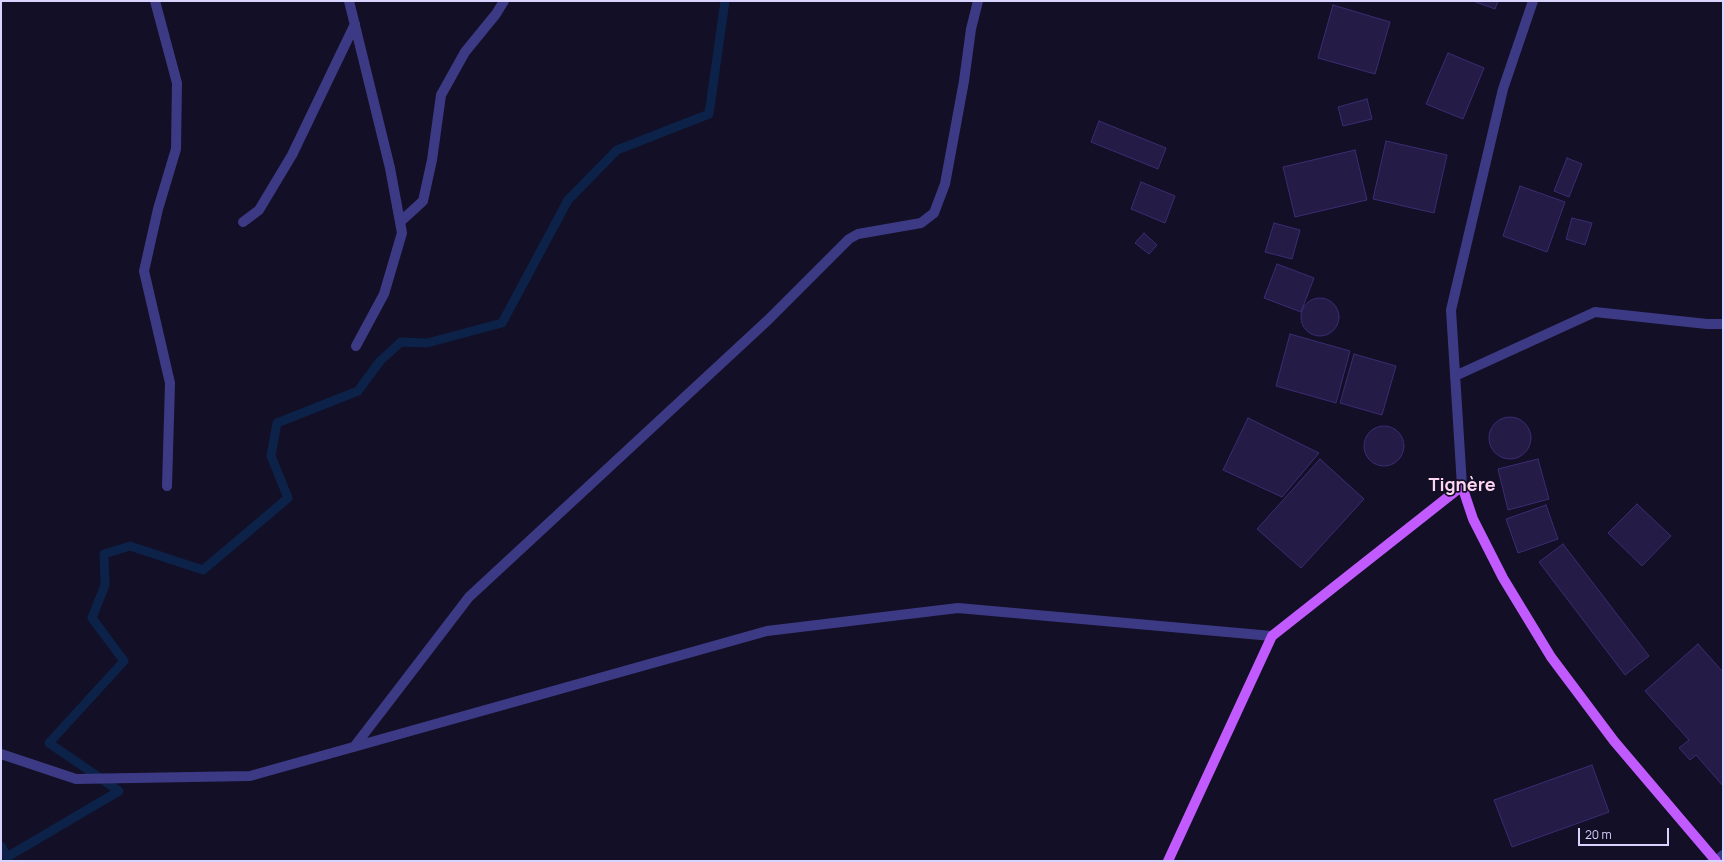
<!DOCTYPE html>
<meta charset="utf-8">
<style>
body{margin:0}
#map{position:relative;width:1724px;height:862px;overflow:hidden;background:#130f26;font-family:Manrope,sans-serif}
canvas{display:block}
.frame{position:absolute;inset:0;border:2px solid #d9d4ff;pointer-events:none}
.scale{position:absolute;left:1578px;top:828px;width:91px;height:18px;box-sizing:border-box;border:2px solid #d9d4ff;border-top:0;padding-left:5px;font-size:12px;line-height:14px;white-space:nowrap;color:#d9d4ff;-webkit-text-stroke:3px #130f26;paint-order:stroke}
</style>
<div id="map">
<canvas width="1724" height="862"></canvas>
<div class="frame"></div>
<div class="scale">20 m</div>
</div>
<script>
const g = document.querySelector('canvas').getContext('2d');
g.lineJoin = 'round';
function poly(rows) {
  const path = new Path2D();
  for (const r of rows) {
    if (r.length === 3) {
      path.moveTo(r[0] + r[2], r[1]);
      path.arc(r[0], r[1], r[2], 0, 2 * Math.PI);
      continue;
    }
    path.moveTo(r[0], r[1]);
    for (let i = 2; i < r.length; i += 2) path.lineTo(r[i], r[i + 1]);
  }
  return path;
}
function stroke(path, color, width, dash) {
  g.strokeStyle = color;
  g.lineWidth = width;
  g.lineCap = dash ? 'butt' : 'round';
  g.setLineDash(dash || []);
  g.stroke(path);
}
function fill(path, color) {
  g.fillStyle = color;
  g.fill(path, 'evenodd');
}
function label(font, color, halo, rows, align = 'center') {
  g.font = font + ' Manrope,sans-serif';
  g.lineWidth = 3.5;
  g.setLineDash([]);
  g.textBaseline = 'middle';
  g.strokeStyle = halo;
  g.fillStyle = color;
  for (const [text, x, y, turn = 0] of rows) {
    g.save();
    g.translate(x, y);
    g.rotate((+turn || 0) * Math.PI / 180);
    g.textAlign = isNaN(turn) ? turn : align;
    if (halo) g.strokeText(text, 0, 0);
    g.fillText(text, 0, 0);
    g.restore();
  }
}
stroke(poly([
 [1,846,7,857,119,791,49,743,124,661,92,618,105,585,104,554,130,546,203,570,288,498,271,456,277,423,358,391,380,361,401,342,427,343,502,323,568,200,617,150,709,114,725,1]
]), '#0c2248', 9);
const building = poly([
 [1473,1,1498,1,1495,9,1473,1],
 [1333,5,1390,22,1375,74,1318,58,1333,5],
 [1448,53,1484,68,1463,119,1426,104,1448,53],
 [1367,99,1372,119,1343,126,1338,107,1367,99],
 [1099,121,1166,148,1158,169,1091,142,1099,121],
 [1386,141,1447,155,1434,213,1373,199,1386,141],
 [1355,150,1367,200,1295,217,1283,167,1355,150],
 [1567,158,1582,164,1569,197,1554,191,1567,158],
 [1141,182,1175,196,1165,223,1131,209,1141,182],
 [1520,186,1565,202,1547,252,1503,236,1520,186],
 [1572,218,1592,223,1585,245,1566,239,1572,218],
 [1274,223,1300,230,1292,259,1265,252,1274,223],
 [1144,233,1157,245,1149,254,1135,243,1144,233],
 [1277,264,1314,278,1301,312,1264,298,1277,264],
 [1320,317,19],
 [1290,334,1350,351,1336,403,1276,386,1290,334],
 [1354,354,1396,366,1382,415,1340,403,1354,354],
 [1510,438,21],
 [1248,418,1319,453,1282,497,1223,470,1248,418],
 [1384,446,20],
 [1320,459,1364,499,1301,568,1257,529,1320,459],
 [1538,459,1549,499,1508,510,1498,469,1538,459],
 [1637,504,1671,536,1642,566,1608,533,1637,504],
 [1546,505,1558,539,1518,553,1506,519,1546,505],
 [1563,544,1649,656,1625,675,1539,562,1563,544],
 [1698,644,1723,672,1723,786,1696,755,1690,760,1679,748,1689,740,1645,691,1698,644],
 [1592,765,1609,812,1512,847,1494,800,1592,765]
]);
fill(building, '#241b47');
stroke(building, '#3b2d73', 1);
stroke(poly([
 [155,1,177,83,176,149,158,209,144,271,170,383,167,486],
 [349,1,390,168,402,233,384,294,356,346],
 [243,222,259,210,292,155,355,24],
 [400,222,423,201,432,160,441,95,465,52,496,14,504,1],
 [1455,376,1595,312,1707,324,1723,324],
 [1462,486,1451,310,1503,89,1533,1],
 [354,747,469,597,768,320,849,239,858,234,921,223,934,213,945,184,964,81,971,29,978,1],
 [1,754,76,779,250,776,767,631,958,608,1272,636],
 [1716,861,1723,855]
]), '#3d3a85', 10);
stroke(poly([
 [1168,861,1272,636,1462,486,1473,519,1503,578,1551,657,1614,741,1716,861]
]), '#c25bff', 10);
label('bold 18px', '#ffd6f0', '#130f26', [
 ["Tignère",1462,486]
]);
</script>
